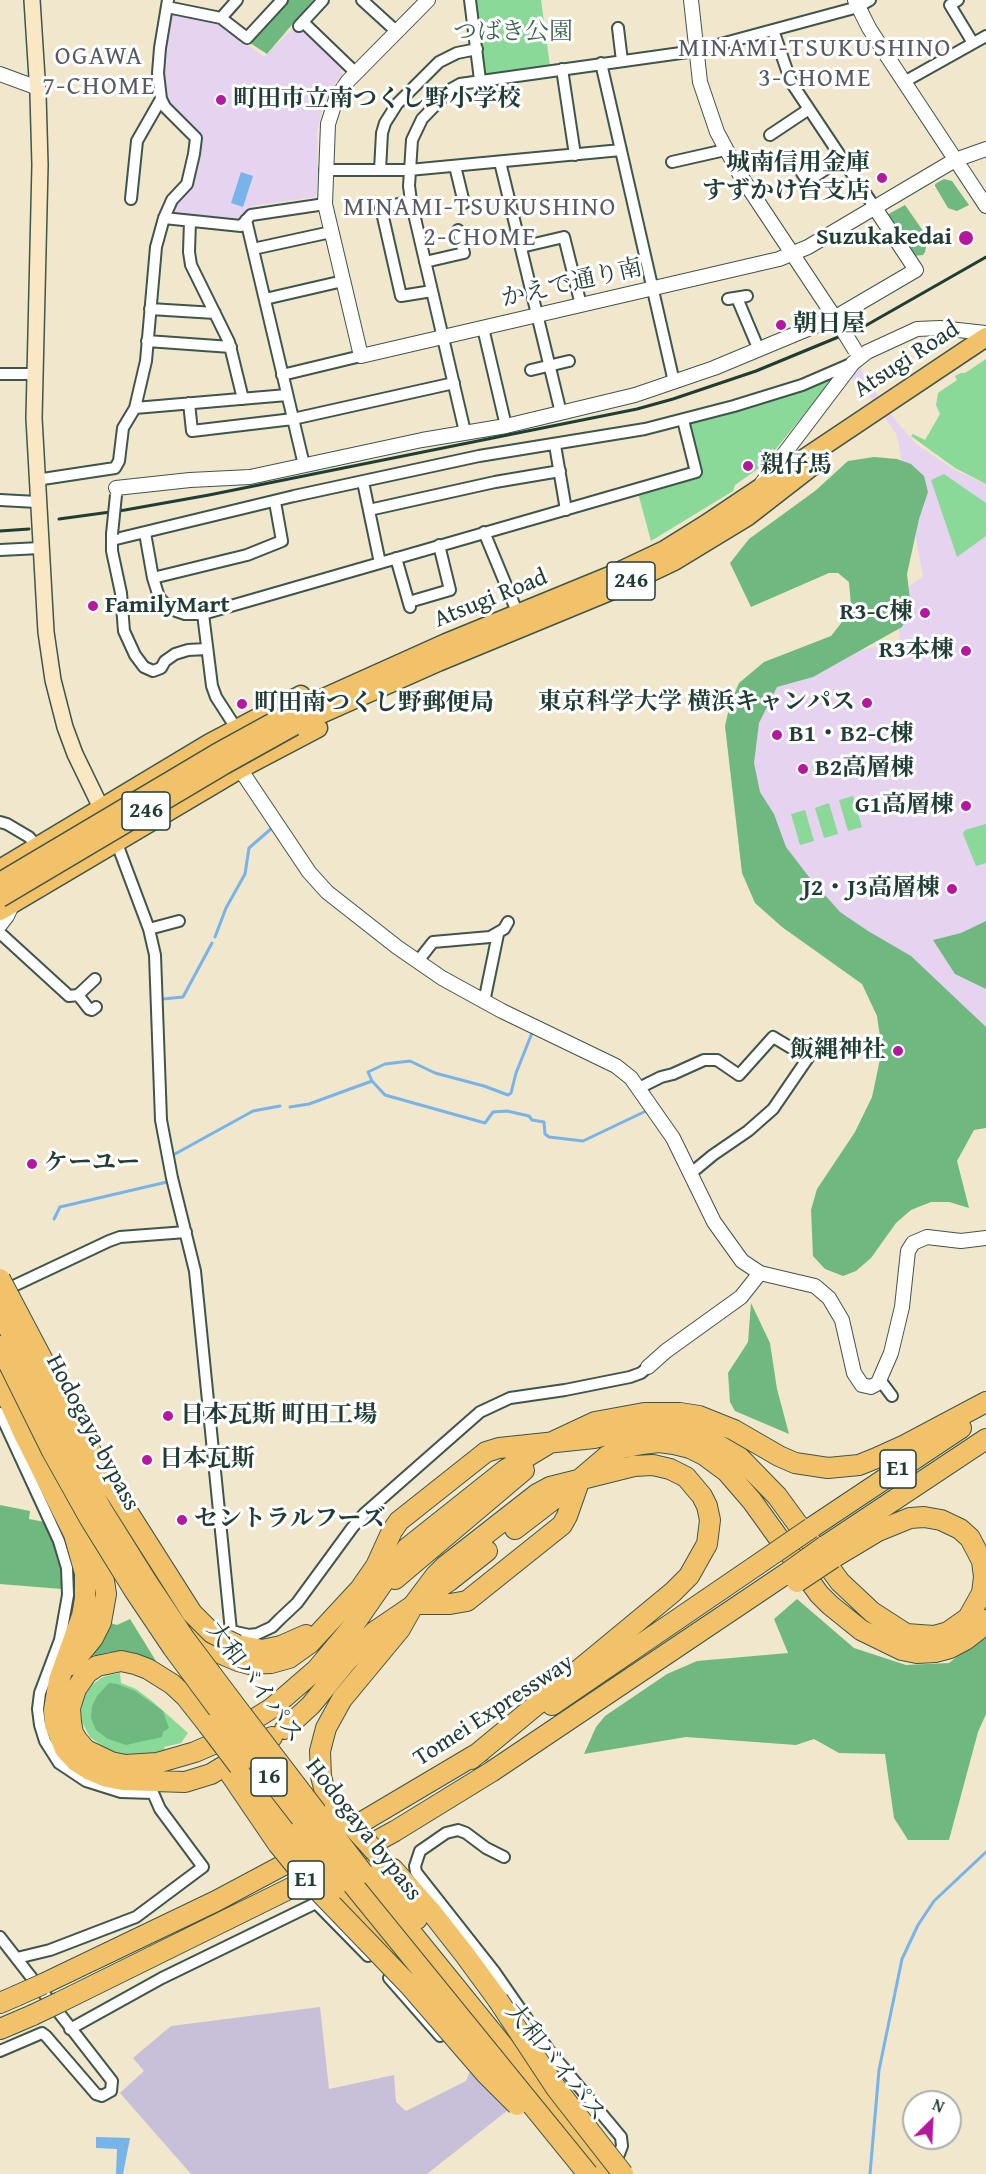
<!DOCTYPE html>
<meta charset="utf-8">
<style>
body{margin:0}
#map{position:relative;width:986px;height:2174px;overflow:hidden;background:#f0e7cc;font-family:"Gentium Book Plus",serif}
canvas{display:block}
.north{position:absolute;left:902px;top:2090px;width:60px;height:60px;box-sizing:border-box;background:#fff;border:2px solid #a5b1ae;border-radius:50%;rotate:24deg;font-size:16px;font-weight:700;line-height:24px;text-align:center;color:#1f3d34}
.north::after{content:'';display:block;margin:auto;width:21px;height:27px;background:#b5179e;clip-path:polygon(50% 0,100% 100%,50% 72%,0 100%)}
</style>
<div id="map">
<canvas width="986" height="2174"></canvas>
<div class="north">N</div>
</div>
<script>
const g = document.querySelector('canvas').getContext('2d');
g.lineJoin = 'round';
function fill(path, color) {
  g.fillStyle = color;
  g.fill(path, 'evenodd');
}
function poly(rows) {
  const path = new Path2D();
  for (const r of rows) {
    path.moveTo(r[0], r[1]);
    for (let i = 2; i < r.length; i += 2) path.lineTo(r[i], r[i + 1]);
  }
  return path;
}
function stroke(path, color, width, dash) {
  g.strokeStyle = color;
  g.lineWidth = width;
  g.lineCap = dash ? 'butt' : 'round';
  g.setLineDash(dash || []);
  g.stroke(path);
}
function label(font, color, halo, rows, align = 'center') {
  g.font = font + ' "Gentium Book Plus","Noto Serif JP",serif';
  g.lineWidth = 6;
  g.setLineDash([]);
  g.textBaseline = 'middle';
  g.strokeStyle = halo;
  g.fillStyle = color;
  for (const [text, x, y, turn = 0] of rows) {
    g.save();
    g.translate(x, y);
    g.rotate((+turn || 0) * Math.PI / 180);
    g.textAlign = isNaN(turn) ? turn : align;
    if (halo) g.strokeText(text, 0, 0);
    g.fillText(text, 0, 0);
    g.restore();
  }
}
fill(poly([
 [171,13,219,23,264,57,297,24,341,67,342,75,332,88,322,109,317,133,318,171,317,194,314,197,252,206,239,221,170,217,176,204,192,186,200,154,201,136,170,105,166,97,163,73,165,47],
 [861,366,863,375,897,422,916,444,955,470,986,484,986,1030,848,923,735,790,749,693,825,660,900,640,896,594,923,577,897,435,858,380,850,379]
]), '#e6d3f0');
fill(poly([
 [320,2007,329,2089,394,2075,396,2102,406,2111,466,2081,471,2069,508,2110,427,2174,191,2174,120,2093,144,2071,133,2058,171,2026]
]), '#c8c0d8');
fill(poly([
 [476,0,541,0,550,66,488,75,484,71],
 [986,359,986,484,955,468,911,436,913,434,925,440,940,414,936,405,938,393,957,380,955,376,961,373,965,373],
 [831,376,832,380,762,466,735,485,733,491,651,541,638,493,701,474,689,426,691,423,734,411,803,389],
 [944,474,986,503,986,536,957,557,931,480],
 [853,796,862,827,848,831,839,800],
 [829,803,838,834,824,838,815,808],
 [805,810,814,841,800,845,791,814],
 [986,824,986,863,976,866,963,834,965,830],
 [120,1673,121,1683,136,1689,152,1701,188,1733,181,1743,164,1747,166,1752,141,1756,121,1754,105,1748,90,1737,82,1722,81,1709,84,1697,92,1685,101,1678,109,1675]
]), '#8ad998');
fill(poly([
 [287,0,313,0,267,54,250,43],
 [944,179,952,181,969,205,957,211,948,208,935,186,935,184],
 [905,205,928,238,925,252,923,255,914,256,885,216],
 [874,457,897,459,911,464,924,476,928,492,919,519,907,574,910,600,908,614,902,627,813,677,777,687,759,723,754,763,760,792,774,814,786,847,809,877,840,912,868,931,911,956,986,1027,986,1128,974,1130,957,1161,969,1208,949,1202,931,1202,911,1210,896,1223,871,1258,856,1271,843,1276,825,1269,813,1256,811,1210,817,1189,855,1132,872,1097,882,1050,877,1016,862,984,782,927,755,903,742,873,725,726,730,704,739,683,764,662,831,636,842,622,851,605,849,582,838,573,829,573,751,607,730,563,749,539,815,491,848,461],
 [986,921,986,989,955,974,933,940,961,933],
 [751,1303,770,1343,777,1389,789,1434,735,1411,730,1402,728,1373,748,1342],
 [0,1505,30,1511,29,1519,45,1522,57,1552,62,1574,62,1589,0,1584],
 [797,1599,854,1648,906,1665,949,1663,986,1634,986,1714,978,1732,949,1840,908,1840,894,1818,885,1754,839,1753,814,1739,796,1745,686,1737,584,1754,596,1727,605,1716,667,1674,697,1661,788,1653,774,1619],
 [130,1619,156,1661,154,1662,134,1654,109,1652,95,1656,90,1652,107,1622,117,1625],
 [109,1683,117,1684,135,1691,163,1711,169,1728,163,1732,162,1737,126,1745,108,1739,96,1730,91,1718,92,1706,97,1696]
]), '#6fb980');
fill(poly([
 [241,172,253,176,243,207,231,203],
 [96,2137,130,2138,123,2174,116,2174,117,2149,96,2148]
]), '#78b3e9');
stroke(poly([
 [215,937,226,908,245,874,249,848,272,828],
 [163,999,183,997,212,943],
 [532,1033,516,1073,511,1093,508,1095,484,1086,435,1073,410,1061,385,1064,368,1072,372,1081,385,1095,485,1123,493,1112,507,1111,529,1116,532,1120,544,1122,545,1134,549,1137,583,1141,646,1111],
 [290,1107,309,1104,372,1081],
 [175,1154,253,1111,280,1106],
 [54,1219,60,1207,167,1182],
 [870,2174,879,2070,902,1959,918,1925,934,1901,986,1852]
]), '#78b3e9', 3);
const minor = poly([
 [362,0,396,31],
 [470,0,480,80],
 [958,0,950,5,973,43],
 [167,7,221,18,247,38,282,0],
 [221,18,237,0],
 [303,22,356,73],
 [299,26,323,0],
 [618,28,622,61],
 [773,30,791,82,875,208],
 [601,63,674,382],
 [562,69,575,155],
 [904,82,986,36],
 [770,135,809,109],
 [500,162,561,413],
 [672,162,725,150],
 [455,166,464,203],
 [325,170,409,170,621,150],
 [380,170,382,133,385,123,397,104,439,62,457,53,477,49],
 [802,173,813,189],
 [808,181,842,158],
 [131,199,137,141,161,99],
 [411,201,381,208,401,296,432,291],
 [164,218,241,226,251,215,325,204],
 [246,220,304,465],
 [190,221,189,252,191,265,229,342,243,399],
 [521,247,564,237,581,305],
 [253,249,331,232],
 [425,262,464,253,458,230],
 [737,298,759,350],
 [265,299,343,281],
 [728,299,747,296],
 [150,309,215,313],
 [483,328,506,426],
 [147,341,231,347],
 [531,370,569,361],
 [0,374,35,374],
 [282,375,361,356],
 [189,403,192,431,293,419,454,383],
 [135,408,287,395],
 [465,432,411,201,409,186,412,140,422,119,451,89,460,84,695,51,858,7,870,0],
 [555,445,566,510],
 [36,480,115,468,119,461,123,428,135,408,146,361,156,247,164,218,172,200,187,184,194,154,196,138,165,107,161,99,158,73,160,48,168,0],
 [363,482,380,563],
 [0,500,37,502],
 [369,510,495,482,560,471],
 [484,532,518,614],
 [145,533,153,578,159,597,166,605,176,611,185,614,203,614,696,472,683,420],
 [112,534,112,551,121,593,124,631,135,655,144,667,153,671,161,668,165,661,175,654,188,650,206,649],
 [112,540,294,496,479,456,645,429,734,406,802,385,853,363],
 [0,550,40,548],
 [396,558,410,607],
 [153,578,247,555,282,541,275,502],
 [409,602,450,590,439,545],
 [203,614,212,686,216,697,236,728],
 [0,822,7,824,29,837,38,847],
 [116,841,149,929,155,955,161,1120,172,1178,195,1271,231,1631,249,1635,257,1634,272,1627,280,1619,297,1603,352,1528,364,1514,480,1412,510,1398,565,1390,630,1377,641,1373,648,1367],
 [149,929,179,921],
 [0,933,69,996,78,995,89,1009,92,1010,96,1007],
 [418,961,433,942,490,937,504,929,508,922],
 [78,995,95,979],
 [484,1002,498,934],
 [639,1088,661,1077,673,1074,704,1060,717,1060,739,1075,773,1037,808,1058],
 [690,1174,713,1155,748,1131,773,1109,810,1055],
 [3,1291,109,1241,120,1237,186,1232],
 [880,1380,892,1396],
 [0,1413,59,1541,67,1568,68,1595,60,1640,40,1693,38,1709,40,1725,45,1741,59,1763,86,1781,121,1792,153,1793,160,1809,203,1867,136,1917,50,1950,17,1958],
 [504,1857,486,1848,466,1833,458,1830,446,1833,420,1851,415,1866,416,1872,494,1971,550,2052,621,2137,622,2146,619,2154,609,2163],
 [0,1937,112,2081,111,2091,102,2096,96,2094,46,2036,42,2033,0,2051],
 [389,1978,440,2036],
 [70,2029,162,1978,316,1903,368,1956]
]);
const tertiary = poly([
 [428,0,348,81,336,99,328,124,325,204,361,356,779,259,808,247,955,160,986,149],
 [691,0,700,82,717,132,740,175,839,324],
 [855,0,869,28,887,56,986,206],
 [0,74,38,88],
 [762,483,853,363,867,352,917,329,940,328,986,333],
 [116,488,190,480,250,477,422,440,506,426,635,395,714,368,834,318,916,270,875,208],
 [240,769,309,872,327,892,397,947,442,978,502,1011,616,1066,631,1078,673,1138,714,1222,742,1261,760,1273,815,1286,829,1298,842,1320,854,1373,862,1385,871,1387,878,1383,891,1353,902,1307,908,1251,913,1243,927,1237,961,1241,986,1238],
 [0,925,7,916,13,903],
 [648,1367,666,1351,741,1297,760,1273]
]);
const secondary = poly([
 [32,0,38,94,40,165,34,418,46,632,53,680,65,727,75,754,105,816]
]);
const trunk = poly([
 [288,714,446,643,612,575,665,550,705,525,986,337],
 [294,726,438,662,615,589,674,561,748,516,815,464],
 [0,869,210,743,301,695],
 [0,911,240,769,318,728]
]);
const motorway = poly([
 [0,1381,24,1434,74,1534,85,1573,85,1599,82,1616,59,1680,54,1710,55,1725,65,1749,76,1761,90,1770,107,1777,123,1780,185,1782,211,1774,272,1737],
 [811,1528,961,1428],
 [515,1529,580,1479,607,1456,622,1448,642,1444,659,1442,674,1444,690,1448,704,1455,727,1472,752,1501,819,1594,830,1605,861,1630,902,1650,917,1653,935,1652,950,1648,965,1640,978,1630,986,1620],
 [825,1546,986,1439],
 [136,1550,188,1625,206,1644,217,1652,238,1661,249,1664,271,1663,289,1658,310,1643,360,1589,376,1566,392,1531,399,1521,486,1452,499,1448,594,1438,632,1429,676,1429,711,1441,740,1458,777,1496,840,1582,872,1612,906,1634],
 [833,1558,878,1531,910,1518,924,1517,941,1520,960,1529,970,1538,982,1561,984,1577,982,1593,968,1618,948,1632,934,1636,906,1634,894,1630],
 [395,1579,524,1470],
 [414,1604,450,1604,467,1601,562,1525,567,1516,580,1479],
 [237,1645,262,1650,281,1646,306,1635],
 [71,1665,93,1638,101,1622,106,1594,102,1568,84,1520],
 [552,1705,776,1552],
 [208,1725,186,1697,172,1684,148,1669,135,1664,121,1661,97,1666,87,1673,76,1689,70,1708,71,1722,73,1733,78,1741,86,1750,111,1762,125,1765,157,1763,195,1752,218,1742,272,1708,317,1669,353,1626,407,1548,505,1470,548,1444,595,1422,644,1413,680,1413,699,1416,734,1430,779,1456,795,1463,828,1468,859,1465,874,1459,905,1445,986,1402],
 [285,1729,311,1705,346,1662,374,1632,449,1581,487,1551],
 [240,1767,291,1834],
 [229,1772,278,1844],
 [335,1807,324,1788,321,1776,320,1751,326,1728,342,1699,400,1629,414,1604,435,1576,445,1566,537,1494,550,1487,634,1466,653,1465,670,1469,686,1477,702,1496,707,1506,710,1520,707,1544,689,1576,673,1592,471,1759],
 [340,1835,480,1752],
 [375,1864,417,1919],
 [393,1869,432,1913,465,1955,498,2000],
 [363,1873,607,2174],
 [335,1889,394,1949],
 [43,1984,216,1901,306,1853],
 [60,2002,299,1884,395,1831,491,1772,790,1571],
 [0,2003,16,1996],
 [0,2029,33,2015]
]);
stroke(minor, '#3e564b', 14);
stroke(tertiary, '#3e564b', 16);
stroke(secondary, '#3e564b', 18);
stroke(trunk, '#3e564b', 21);
stroke(motorway, '#3e564b', 22);
stroke(minor, '#fff', 10);
stroke(tertiary, '#fff', 14);
stroke(secondary, '#fae7c3', 15);
stroke(trunk, '#f2c26a', 18);
stroke(motorway, '#f2c26a', 20);
stroke(poly([
 [59,519,125,510,209,495,637,409,673,399,756,371,865,326,986,257],
 [0,531,29,529]
]), '#1f3d34', 3);
const minorBridge = poly([
 [112,534,116,495]
]);
const tertiaryBridge = poly([
 [839,324,855,350]
]);
const trunkBridge = poly([
 [0,882,217,753,288,714],
 [0,898,224,765,294,726]
]);
const motorwayBridge = poly([
 [0,1279,98,1465,192,1613,212,1633,237,1645],
 [0,1311,65,1442,102,1510,147,1582,185,1639,237,1708,363,1873],
 [0,1346,52,1451,90,1519,134,1590,173,1648,253,1756,349,1880,588,2174],
 [776,1552,811,1528],
 [790,1571,825,1546],
 [797,1582,833,1558],
 [208,1725,239,1766],
 [335,1807,382,1859],
 [291,1834,335,1889],
 [278,1844,304,1876,409,1985,486,2074,517,2105],
 [16,1996,43,1984],
 [498,2000,556,2088,623,2174],
 [33,2015,60,2002]
]);
stroke(minorBridge, '#3e564b', 14, []);
stroke(tertiaryBridge, '#3e564b', 16, []);
stroke(trunkBridge, '#3e564b', 21, []);
stroke(motorwayBridge, '#3e564b', 22, []);
stroke(minorBridge, '#fff', 10);
stroke(tertiaryBridge, '#fff', 14);
stroke(trunkBridge, '#f2c26a', 18);
stroke(motorwayBridge, '#f2c26a', 20);
for (const [x, y, r, color] of [
 [221,100,6,"#b5179e"],
 [882,178,6,"#b5179e"],
 [966,238,8,"#b5179e"],
 [781,325,6,"#b5179e"],
 [748,466,6,"#b5179e"],
 [93,606,6,"#b5179e"],
 [925,613,6,"#b5179e"],
 [966,651,6,"#b5179e"],
 [867,703,6,"#b5179e"],
 [242,704,6,"#b5179e"],
 [777,735,6,"#b5179e"],
 [803,769,6,"#b5179e"],
 [966,806,6,"#b5179e"],
 [952,889,6,"#b5179e"],
 [898,1051,6,"#b5179e"],
 [32,1164,6,"#b5179e"],
 [168,1416,6,"#b5179e"],
 [147,1460,6,"#b5179e"],
 [182,1520,6,"#b5179e"]
]) {
  const dot = new Path2D();
  dot.arc(x, y, r, 0, 2 * Math.PI);
  g.fillStyle = color;
  g.fill(dot);
  stroke(dot, '#fff', 2);
}
for (const [x, y, w] of [
 [631,581,48],
 [146,811,48],
 [898,1469,36],
 [269,1777,36],
 [306,1880,36]
]) {
  const box = new Path2D();
  box.roundRect(x - w / 2, y - 19, w, 38, 4.5);
  g.fillStyle = '#fff';
  g.fill(box);
  stroke(box, '#1f3d34', 1.5);
}
label('bold 22px', '#1f3d34', null, [
 ["246",631,581],
 ["246",146,811],
 ["E1",898,1469],
 ["16",269,1777],
 ["E1",306,1880]
]);
label('24px', '#3a644d', '#fff', [
 ["つばき公園",513,33]
]);
label('bold 24px', '#1f3d34', '#fff', [
 ["町田市立南つくし野小学校",233,100],
 ["城南信用金庫",870,164,"right"],
 ["すずかけ台支店",870,192,"right"],
 ["Suzukakedai",952,238,"right"],
 ["朝日屋",793,325],
 ["親仔馬",760,466],
 ["FamilyMart",105,606],
 ["R3-C棟",913,613,"right"],
 ["R3本棟",954,651,"right"],
 ["東京科学大学 横浜キャンパス",855,703,"right"],
 ["町田南つくし野郵便局",254,704],
 ["B1・B2-C棟",789,735],
 ["B2高層棟",815,769],
 ["G1高層棟",954,806,"right"],
 ["J2・J3高層棟",940,889,"right"],
 ["飯縄神社",886,1051,"right"],
 ["ケーユー",44,1164],
 ["日本瓦斯 町田工場",180,1416],
 ["日本瓦斯",159,1460],
 ["セントラルフーズ",194,1520]
], 'left');
label('24px', '#1f3d34', '#fff', [
 ["かえで通り南",572,284,-13],
 ["Atsugi Road",907,360,-33],
 ["Atsugi Road",491,599,-22],
 ["Hodogaya bypass",92,1433,62],
 ["大和バイパス",254,1683,53],
 ["Tomei Expressway",494,1711,-33],
 ["Hodogaya bypass",363,1830,52],
 ["大和バイパス",555,2063,51]
]);
g.letterSpacing = '1.5px';
label('26px', '#565b66', '#fff', [
 ["MINAMI-TSUKUSHINO",815,49],
 ["3-CHOME",815,79],
 ["OGAWA",99,57],
 ["7-CHOME",99,87],
 ["MINAMI-TSUKUSHINO",480,208],
 ["2-CHOME",480,238]
]);
g.letterSpacing = '0px';
</script>
